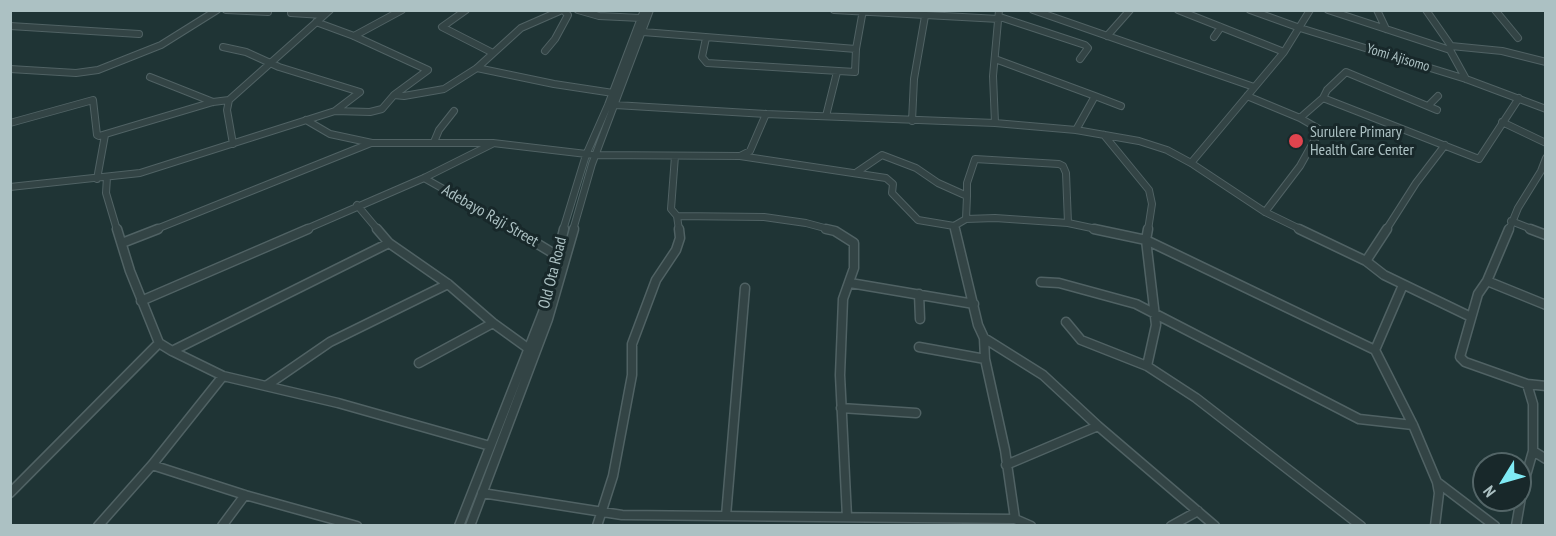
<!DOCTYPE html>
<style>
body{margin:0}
#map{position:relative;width:1556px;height:536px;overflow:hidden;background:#1f3435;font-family:"PT Sans Narrow",sans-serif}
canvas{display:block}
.frame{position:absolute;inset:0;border:12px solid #acc1c3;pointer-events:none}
.north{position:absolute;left:1472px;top:452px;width:60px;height:60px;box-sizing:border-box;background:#18282a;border:2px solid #536567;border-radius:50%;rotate:233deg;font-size:16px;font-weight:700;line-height:24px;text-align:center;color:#acc1c3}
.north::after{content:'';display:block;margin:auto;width:21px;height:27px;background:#7feaf4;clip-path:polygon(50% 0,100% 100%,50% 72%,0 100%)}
</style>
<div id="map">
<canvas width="1556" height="536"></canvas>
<div class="frame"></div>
<div class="north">N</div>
</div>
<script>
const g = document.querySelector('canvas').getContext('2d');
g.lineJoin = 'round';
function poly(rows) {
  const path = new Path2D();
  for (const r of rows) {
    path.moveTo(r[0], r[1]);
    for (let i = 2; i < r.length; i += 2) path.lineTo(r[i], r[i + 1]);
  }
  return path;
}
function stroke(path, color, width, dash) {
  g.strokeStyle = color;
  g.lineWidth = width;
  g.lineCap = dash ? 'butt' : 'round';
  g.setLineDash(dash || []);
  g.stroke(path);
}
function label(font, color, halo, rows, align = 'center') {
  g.font = font + ' "PT Sans Narrow",sans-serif';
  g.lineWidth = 6;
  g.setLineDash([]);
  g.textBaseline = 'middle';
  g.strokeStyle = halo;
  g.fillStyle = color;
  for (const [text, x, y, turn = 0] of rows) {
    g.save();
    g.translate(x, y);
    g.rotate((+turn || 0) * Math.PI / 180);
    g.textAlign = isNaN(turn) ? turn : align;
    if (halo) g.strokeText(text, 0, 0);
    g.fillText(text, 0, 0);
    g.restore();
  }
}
const minorFar1 = poly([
 [226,10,268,12],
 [466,10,442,27,493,53],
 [578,10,599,16,641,18],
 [834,10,999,19],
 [1033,10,1254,87],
 [1178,10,1284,52],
 [1250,10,1300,28,1466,79,1546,109],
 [1328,10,1450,50],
 [1377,10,1386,29],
 [1426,10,1451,46,1450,50,1466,79],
 [1495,10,1518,38],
 [291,13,323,15],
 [1000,17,1085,45,1088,48,1080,59],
 [316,22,354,36,428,70,394,95],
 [10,26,139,34],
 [643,32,856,49],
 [354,36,402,10],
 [1107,36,1130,10],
 [1214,37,1221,27],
 [706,38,702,57,707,63,855,72,856,49,863,10],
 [1451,46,1502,51,1546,62],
 [545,51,555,39,568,15,563,10],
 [995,59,1095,96,1076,130],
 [477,68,554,84,613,93],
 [10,69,76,73,98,70,161,45,217,10],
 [150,77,213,102],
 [1095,96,1121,106],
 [1247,96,1300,118],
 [1323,98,1479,159,1519,98],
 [615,105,766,114,995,123,1076,130,1139,141,1167,150,1191,163,1265,212,1302,230],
 [1428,106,1438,96],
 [335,111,370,112,382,109,394,95,404,96,444,89,477,68,521,28,562,10],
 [826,116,837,72],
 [306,120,330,134,372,143,493,143,595,155,740,156,750,151,766,114],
 [912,121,914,79,925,16],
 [1502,122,1546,143],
 [10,123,93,100,97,135,99,136,213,102,229,100],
 [995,123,993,76,999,10],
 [1104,135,1149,190,1152,204,1148,230],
 [434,142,439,130,454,111],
 [233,144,227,110,229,100,330,10],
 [675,156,671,209,677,216,679,230],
 [740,156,886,178,893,184,892,193,918,220,954,226],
 [1191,163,1284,52,1310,10],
 [857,172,882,155,916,168,938,183,967,196,966,219],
 [107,177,106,193,117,230],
 [424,178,516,230],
 [97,179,105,135],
 [10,187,140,173,335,111,360,92,279,67,246,52,223,47],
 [967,196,967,183,975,159,1059,164,1063,166,1066,173,1068,223],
 [357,205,378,230],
 [1265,212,1300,166,1319,132,1319,129,1300,118,1323,98,1327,90,1346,72,1437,110],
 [677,216,764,217,806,223,832,230],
 [1511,221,1534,230],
 [154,230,371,143],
 [304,230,424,178,492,144],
 [563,230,586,155,608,105,644,10],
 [573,230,592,164,650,10],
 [955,230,954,226,966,219,995,218,1068,223,1101,230],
 [1386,230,1416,183,1445,145],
 [1509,230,1518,208,1541,171,1546,158]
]);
const minor = poly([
 [117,229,130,271,159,343,172,351,223,376,338,403,490,446],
 [377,229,389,243,448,284,493,323,529,349],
 [513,229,556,255],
 [826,229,835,231,854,243,854,268,843,299,840,375,847,517],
 [955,229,978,325,984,338,985,359,1005,450,1015,519],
 [1094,229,1146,240,1375,350],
 [1299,229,1366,261,1384,275,1471,317],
 [1509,229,1487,281,1478,294,1460,357,1465,362,1527,384,1546,386],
 [1530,229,1546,235],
 [122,243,158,229],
 [1366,261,1387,229],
 [1487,281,1546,305],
 [1041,282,1059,283,1136,304,1359,419,1413,425],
 [850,283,974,304],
 [1403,285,1375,350,1413,425,1437,482,1439,493,1435,526],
 [919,294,920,319],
 [141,301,308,229],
 [1066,322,1081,340,1147,366,1196,398,1361,526],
 [984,338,1043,375,1098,426,1215,526],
 [919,347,985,359],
 [172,351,389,243],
 [419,363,493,323],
 [1147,366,1156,325,1146,240,1148,229],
 [266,386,330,342,448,284],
 [841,408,916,413],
 [1533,451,1546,459],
 [152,465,245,495,357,526],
 [1006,465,1098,426],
 [1437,482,1495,526],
 [10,493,159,343],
 [482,493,622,515,1015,519,1031,526],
 [726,516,745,288],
 [98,526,152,465,223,376],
 [222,526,245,495],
 [459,526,545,307,564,229],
 [470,526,548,319,574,229],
 [597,526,613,476,632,375,632,344,656,280,676,250,680,238,679,229],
 [1171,526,1198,511],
 [1516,526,1523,486,1533,451,1533,404,1527,384]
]);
stroke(minorFar1, '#506264', 8);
stroke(minor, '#506264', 11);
stroke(minorFar1, '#334445', 6);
stroke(minor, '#334445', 8);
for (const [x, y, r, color] of [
 [1296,141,8,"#e0444e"]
]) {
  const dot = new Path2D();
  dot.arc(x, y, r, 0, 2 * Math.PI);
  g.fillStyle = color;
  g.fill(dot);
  stroke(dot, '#18282a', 2);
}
label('14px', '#acc1c3', '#18282a', [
 ["Yomi Ajisomo",1398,58,17]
]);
label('16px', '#acc1c3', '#18282a', [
 ["Surulere Primary",1310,132],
 ["Health Care Center",1310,150]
], 'left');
label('16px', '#acc1c3', '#18282a', [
 ["Adebayo Raji Street",490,216,30],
 ["Old Ota Road",553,273,-76]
]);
</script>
